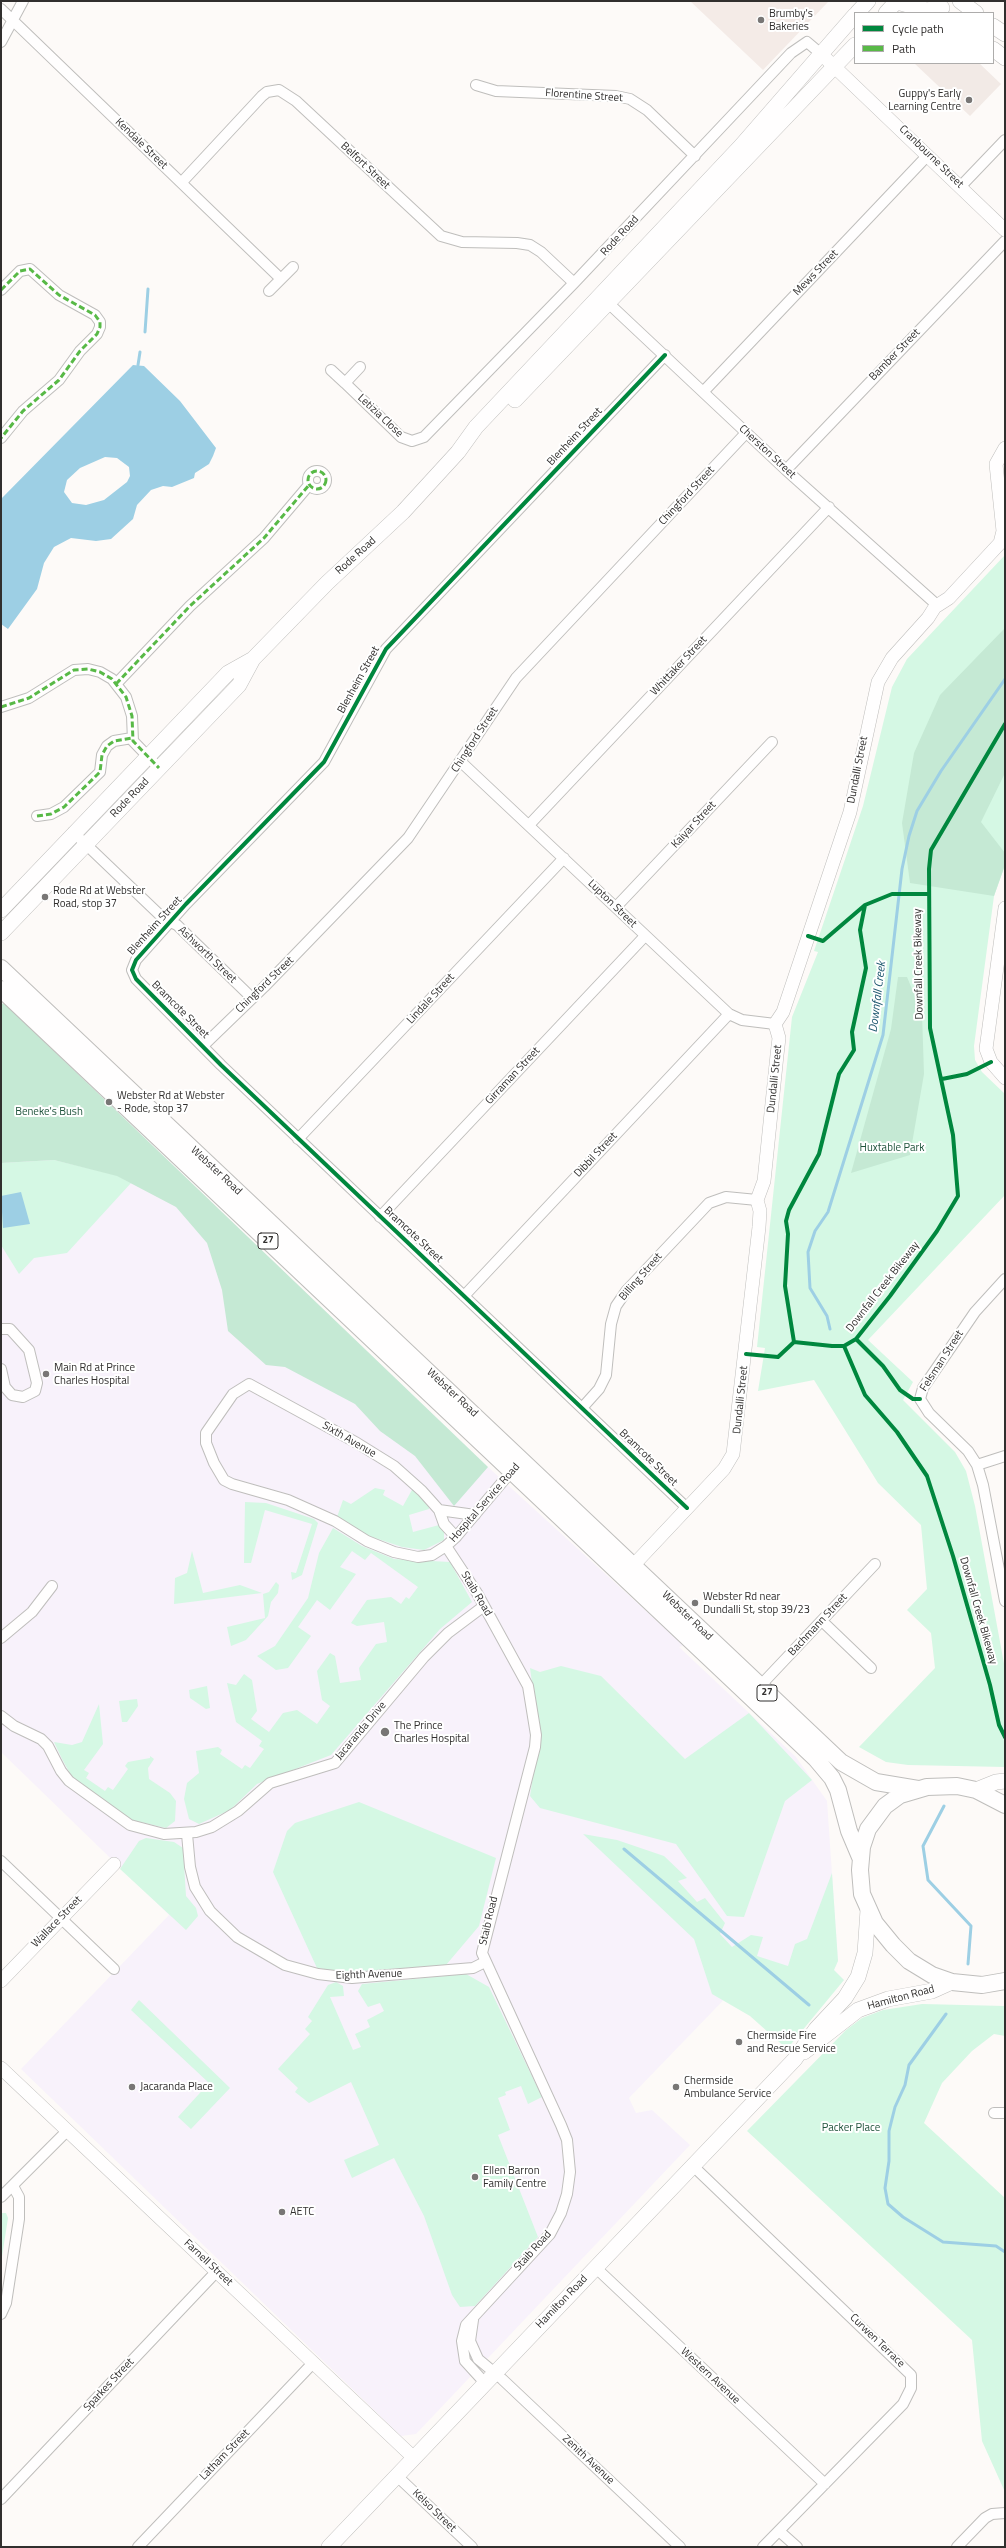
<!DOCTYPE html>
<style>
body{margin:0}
#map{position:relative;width:1006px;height:2548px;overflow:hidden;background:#fdfaf8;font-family:"Titillium Web",sans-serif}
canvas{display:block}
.frame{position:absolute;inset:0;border:2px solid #312f2e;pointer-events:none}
.legend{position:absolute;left:854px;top:12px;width:140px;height:52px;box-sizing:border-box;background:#fff;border:1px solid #adacab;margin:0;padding:5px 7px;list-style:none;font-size:12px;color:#312f2e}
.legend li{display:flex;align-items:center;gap:8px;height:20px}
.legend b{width:20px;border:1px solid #adacab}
</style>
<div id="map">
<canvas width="1006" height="2548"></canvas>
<div class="frame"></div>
<ul class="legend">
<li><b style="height:5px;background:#00873e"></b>Cycle path</li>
<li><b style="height:5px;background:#58b947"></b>Path</li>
</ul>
</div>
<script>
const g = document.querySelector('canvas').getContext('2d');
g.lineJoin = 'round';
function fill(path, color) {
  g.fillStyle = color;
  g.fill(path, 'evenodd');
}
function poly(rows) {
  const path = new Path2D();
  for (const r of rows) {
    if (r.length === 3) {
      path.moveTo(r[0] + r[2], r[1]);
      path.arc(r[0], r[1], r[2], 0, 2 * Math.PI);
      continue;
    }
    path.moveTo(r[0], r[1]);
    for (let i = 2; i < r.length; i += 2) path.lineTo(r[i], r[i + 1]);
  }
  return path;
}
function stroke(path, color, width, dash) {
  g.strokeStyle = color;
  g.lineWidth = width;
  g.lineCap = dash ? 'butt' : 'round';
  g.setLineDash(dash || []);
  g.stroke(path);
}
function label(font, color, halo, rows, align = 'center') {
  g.font = font + ' "Titillium Web",sans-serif';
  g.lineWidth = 4;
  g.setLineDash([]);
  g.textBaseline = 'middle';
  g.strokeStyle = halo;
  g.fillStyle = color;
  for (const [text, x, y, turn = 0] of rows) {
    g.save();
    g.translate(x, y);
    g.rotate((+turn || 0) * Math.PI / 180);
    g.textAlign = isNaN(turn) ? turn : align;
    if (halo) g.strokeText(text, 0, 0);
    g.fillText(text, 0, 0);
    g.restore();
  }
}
fill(poly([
 [690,1,829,1,763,70]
]), '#f4ebe7');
fill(poly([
 [914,63,979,63,1001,84,970,116]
]), '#f2eae6');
fill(poly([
 [1,1003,6,1005,488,1467,679,1641,683,1646,679,1647,796,1757,827,1801,838,1961,834,1970,844,1980,795,2034,740,1983,629,2098,636,2113,652,2110,690,2145,416,2434,401,2436,21,2069,169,1915,1,1752]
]), '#f8f2fb');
fill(poly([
 [1005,555,1005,865,994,896,974,1046,975,1060,982,1072,1005,1094,1005,1195,868,1340,913,1382,903,1400,955,1452,966,1471,975,1506,1005,1669,1005,1767,908,1765,886,1762,859,1747,935,1668,931,1633,907,1610,927,1589,921,1525,878,1483,814,1380,758,1391,765,1348,757,1347,792,1017,818,952,814,951,863,806,892,687,907,659],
 [54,1160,116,1175,131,1183,67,1253,34,1258,19,1274,1,1245,1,1163],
 [375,1488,385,1490,383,1495,403,1506,413,1488,428,1500,429,1509,409,1515,413,1532,439,1525,444,1529,444,1540,424,1550,402,1547,369,1536,337,1517,343,1500,351,1504],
 [245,1502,266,1503,314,1519,318,1523,302,1575,292,1580,291,1572,296,1573,312,1524,265,1510,251,1563,244,1563],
 [333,1528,362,1546,394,1559,450,1562,472,1602,440,1629,331,1755,257,1784,230,1810,199,1824,189,1819,184,1799,187,1783,199,1773,196,1751,218,1747,222,1750,220,1754,242,1769,245,1765,250,1768,264,1749,259,1746,262,1741,236,1722,227,1683,236,1685,244,1674,252,1680,257,1711,251,1719,269,1732,283,1713,297,1710,317,1724,330,1706,322,1700,317,1671,330,1653,335,1656,340,1683,361,1680,359,1668,376,1644,387,1642,384,1622,357,1626,351,1623,367,1600,391,1597,401,1604,406,1597,409,1599,418,1587,371,1553,365,1560,352,1551,340,1567,356,1574,330,1610,317,1600,298,1627,311,1636,288,1668,276,1670,257,1656,275,1646,308,1598,319,1553],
 [192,1551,203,1593,240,1585,262,1593,174,1604,175,1578,187,1573],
 [276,1582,279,1585,278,1593,271,1602,268,1616,246,1640,231,1646,227,1627,265,1618,263,1594,269,1592],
 [561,1666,601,1676,685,1759,749,1713,812,1780,785,1801,744,1917,727,1916,676,1844,540,1808,530,1796,539,1735,530,1668,540,1672],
 [207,1686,210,1708,206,1709,190,1698,189,1690],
 [137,1699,138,1706,127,1722,122,1722,119,1701],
 [99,1704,103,1744,84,1770,89,1773,86,1778,105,1791,108,1787,113,1790,128,1769,125,1766,128,1762,150,1758,150,1756,154,1759,148,1768,149,1779,170,1793,176,1801,175,1821,166,1828,128,1819,72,1777,62,1759,54,1742,72,1745,82,1742],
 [359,1802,496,1858,479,1926,446,1965,347,1972,317,1968,273,1872,287,1831,295,1823],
 [583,1834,617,1840,664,1856,687,1878,678,1881,697,1902,705,1898,725,1923,720,1934,732,1947,751,1935,763,1937,757,1956,788,1966,795,1944,807,1939,832,1873,838,1961,834,1970,844,1980,787,2049,750,2016,712,1994,694,1939],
 [146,1838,174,1842,183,1848,186,1896,196,1908,198,1916,186,1930,120,1869,139,1841],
 [466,1974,489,1987,542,2097,528,2104,521,2086,505,2092,506,2095,498,2098,510,2130,498,2135,538,2237,475,2306,460,2307,452,2295,424,2216,394,2158,352,2178,344,2160,379,2145,351,2082,309,2103,295,2092,298,2088,278,2069,310,2034,305,2029,312,2021,308,2017,328,1985,336,1982,343,1986,344,1996,330,1997,353,2050,361,2047,355,2034,370,2027,367,2020,384,2011,380,2003,368,2007,358,1991,362,1984],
 [139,2000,230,2088,191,2129,178,2117,209,2083,131,2010],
 [922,2004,1005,2006,1005,2036,994,2034,972,2051,942,2083,924,2123,1005,2198,1005,2492,982,2441,972,2340,747,2131,846,2030,862,2018,883,2010],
 [1,2213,6,2213,8,2218,1,2263]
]), '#d5f8e4');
fill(poly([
 [1005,628,1005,773,981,822,1005,853,1005,865,994,896,910,883,902,823,914,753,940,695],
 [898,977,907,977,922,1013,924,1074,910,1155,851,1173,891,1029],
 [1,1003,6,1005,488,1467,454,1506,415,1456,380,1431,355,1404,285,1367,266,1365,228,1331,222,1290,207,1243,176,1207,117,1176,54,1160,1,1163]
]), '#c5e9d4');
fill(poly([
 [133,365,144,366,180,401,216,448,213,456,209,464,195,473,194,478,172,487,163,486,151,490,137,505,133,519,111,539,96,541,71,538,54,547,44,563,37,589,8,629,1,624,1,499],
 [105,457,117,458,129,467,130,476,127,482,104,500,86,505,72,503,64,492,67,480,80,468],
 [21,1192,30,1224,3,1228,1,1196]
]), '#9dcfe4');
stroke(poly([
 [145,332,148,289],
 [138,365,140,352],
 [830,1329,827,1316,810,1288,808,1252,815,1231,828,1212,883,1035,902,869,909,836,917,811,941,771,1005,679],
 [944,1806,923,1846,928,1880,971,1926,968,1964],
 [624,1849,809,2005],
 [946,2014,909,2065,905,2085,895,2107,889,2131,889,2161,885,2188,888,2204,903,2217,943,2242,996,2246,1005,2252]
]), '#9dcfe4', 3);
const minor = poly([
 [1,9,281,279],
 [1,42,23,1],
 [476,85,496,91,616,96,630,99,647,110,695,156],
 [182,182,262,96,267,92,279,90,296,101,441,236,462,242,517,243,530,245,541,252,574,283],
 [961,186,1005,140],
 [1,290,20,271,30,269,59,295,95,315,100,322,100,327,97,334,80,351,59,380,23,411,1,438],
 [269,291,293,267],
 [604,299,786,470,937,605],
 [665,355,386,649,324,762,186,904,136,960,132,970,136,979,221,1065,687,1508],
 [331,370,345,383,360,367],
 [345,383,401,437,412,441,424,437,574,283,791,53,807,42,820,53],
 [704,391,928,155],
 [786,470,1005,241],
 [317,480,9],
 [116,684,190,606,264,538,309,485],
 [1,707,29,698,74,670,88,669,100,672,112,679,126,697,132,716,133,741,159,768],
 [460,761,729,1014,742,1020,775,1024],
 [37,816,51,814,64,807,100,772,102,755,107,746,114,741,132,738],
 [529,825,829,507],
 [73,832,164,919,177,925,252,998],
 [616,907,772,742],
 [203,1046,264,987,408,838,516,678,746,433],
 [298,1139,564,858],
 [380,1217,645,936],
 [1005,1279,975,1312,923,1388,920,1399,929,1413,968,1451,977,1465,983,1485,1005,1601],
 [464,1296,729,1014],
 [1,1329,10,1329,29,1350,37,1383,35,1391,23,1397,12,1395,5,1387,1,1369],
 [582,1408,599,1389,606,1375,611,1324,616,1306,627,1290,709,1203,726,1197,757,1200],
 [977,1465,1005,1456],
 [439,1510,475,1515],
 [456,1537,444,1524,439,1510,422,1491,394,1466,357,1443,249,1384,233,1394,206,1433,206,1443,214,1463,224,1480,232,1484,288,1500,335,1521,367,1541,394,1552,418,1557,432,1555,446,1546,456,1537,515,1467],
 [446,1546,477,1593,528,1686,536,1735,535,1747,482,1953,561,2125,567,2140,570,2172,567,2194,561,2213,550,2234,466,2325,462,2341,465,2361,485,2383],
 [822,1621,871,1668],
 [1,1638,32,1612,52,1586],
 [760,1686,875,1564],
 [1,1716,14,1726,41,1739,48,1746,61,1771,69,1781,130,1825,164,1834,196,1832,212,1827,238,1811,270,1783,335,1763,424,1657,448,1633,484,1606],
 [187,1834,190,1867,195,1887,210,1911,237,1937,285,1965,318,1974,352,1978,473,1968,485,1962],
 [1,1861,114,1969],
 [994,2113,1005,2113],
 [692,2165,911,2375,911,2388,903,2404,763,2547],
 [1,2197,67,2131],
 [595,2267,825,2484],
 [1,2314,6,2303,19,2219,19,2197,13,2186],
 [473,2320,470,2341,478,2359,502,2379,680,2547],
 [397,2476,472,2547],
 [1,2499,217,2271],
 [779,2531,797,2547],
 [138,2547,313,2363],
 [957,2547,985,2518,992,2514,1005,2513]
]);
const tertiary = poly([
 [820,53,1005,230],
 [1005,908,986,1049,991,1062,1005,1078],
 [627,1572,724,1469,733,1454,759,1227,760,1211,757,1200,764,1181,777,1055,779,1038,775,1024,783,1012,850,812,878,682,892,658,928,618,935,607,949,598,1000,543,1003,531,996,464,1005,448],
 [1,1981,114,1864],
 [1,2068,414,2458]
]);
const secondary = poly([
 [960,1,976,13],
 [897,2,926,10,942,8],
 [857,13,868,1],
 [886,13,897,1],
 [993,26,1005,34],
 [993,49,1005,58],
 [515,400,855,45],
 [1,910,228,673,253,659],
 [1,933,239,685,253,659,327,583,403,512,458,452,476,427,741,146,855,15],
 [976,1790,996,1782,1005,1781],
 [804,2052,858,2010,888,1999,932,1991,952,1982],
 [329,2547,795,2059,816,2029,845,1998,858,1977,865,1953,868,1910]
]);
const primary = poly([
 [1,968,841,1762,876,1782,918,1789],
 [1,989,816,1759,832,1778,838,1790,849,1831,860,1857],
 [1005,1805,976,1790,957,1786,927,1787,900,1795,885,1806,868,1829,862,1847,860,1870,862,1894,875,1923,893,1945,909,1961,932,1975,952,1982,982,1985,1005,1981]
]);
stroke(minor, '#bfbebc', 12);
stroke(tertiary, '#bfbebc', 14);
stroke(secondary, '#bfbebc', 16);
stroke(primary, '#bfbebc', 18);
stroke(minor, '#fffefe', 10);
stroke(tertiary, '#fffefe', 13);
stroke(secondary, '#fffefe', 15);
stroke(primary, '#fffefe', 16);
stroke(poly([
 [1,290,20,271,30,269,59,295,95,315,100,322,100,327,97,334,80,351,59,380,23,411,1,438],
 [317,480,9],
 [116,684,190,606,264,538,309,485],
 [1,707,29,698,74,670,88,669,100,672,112,679,126,697,132,716,133,741,159,768],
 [37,816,51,814,64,807,100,772,102,755,107,746,114,741,132,738]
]), '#58b947', 3, [6, 3]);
stroke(poly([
 [665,355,386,649,324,762,186,904,136,960,132,970,136,979,221,1065,687,1508],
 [808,936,823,941,865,905,892,894,927,894],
 [942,1079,967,1074,991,1062],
 [856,1339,883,1366,900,1390,913,1399,920,1399],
 [794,1342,785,1286,788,1234,786,1221,789,1210,819,1154,839,1074,854,1050,852,1032,866,968,860,930,865,905],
 [844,1346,865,1395,897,1432,927,1476,953,1556,990,1685,999,1725,1005,1737],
 [746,1354,778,1357,794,1342,832,1346,844,1346,856,1339,890,1296,937,1231,958,1196,953,1135,930,1028,929,869,931,850,1005,724]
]), '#00873e', 4);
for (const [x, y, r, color] of [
 [761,20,4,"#787675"],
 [969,100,4,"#787675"],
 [45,897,4,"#787675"],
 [109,1102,4,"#787675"],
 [46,1374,4,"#787675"],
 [695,1603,4,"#787675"],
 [385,1732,5,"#787675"],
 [739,2042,4,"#787675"],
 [132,2087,4,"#787675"],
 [676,2087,4,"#787675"],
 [475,2177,4,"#787675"],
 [282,2212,4,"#787675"]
]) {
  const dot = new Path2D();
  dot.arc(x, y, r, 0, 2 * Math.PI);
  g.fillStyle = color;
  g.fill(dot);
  stroke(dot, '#fff', 1.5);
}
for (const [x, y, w] of [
 [268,1241,20],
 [767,1693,20]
]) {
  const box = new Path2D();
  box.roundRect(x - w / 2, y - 8, w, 16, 3);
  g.fillStyle = '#fff';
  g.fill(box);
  stroke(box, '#312f2e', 1);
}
label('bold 10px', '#312f2e', null, [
 ["27",268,1241],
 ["27",767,1693]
]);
label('11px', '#312f2e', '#fff', [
 ["Brumby's",769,14],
 ["Bakeries",769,27],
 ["Guppy's Early",961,94,"right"],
 ["Learning Centre",961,107,"right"],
 ["Rode Rd at Webster",53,891],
 ["Road, stop 37",53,904],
 ["Webster Rd at Webster",117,1096],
 ["- Rode, stop 37",117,1109],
 ["Main Rd at Prince",54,1368],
 ["Charles Hospital",54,1381],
 ["Webster Rd near",703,1597],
 ["Dundalli St, stop 39/23",703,1610],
 ["The Prince",394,1726],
 ["Charles Hospital",394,1739],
 ["Chermside Fire",747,2036],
 ["and Rescue Service",747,2049],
 ["Chermside",684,2081],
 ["Ambulance Service",684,2094],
 ["Jacaranda Place",140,2087],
 ["Ellen Barron",483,2171],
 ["Family Centre",483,2184],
 ["AETC",290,2212]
], 'left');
label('11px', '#312f2e', '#fff', [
 ["Florentine Street",584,96,4],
 ["Kendale Street",141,144,44],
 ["Cranbourne Street",931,157,44],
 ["Belfort Street",365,166,43],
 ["Rode Road",620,236,-47],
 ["Mews Street",816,273,-46],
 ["Bamber Street",895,355,-46],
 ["Letizia Close",380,416,43],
 ["Blenheim Street",575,437,-47],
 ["Cherston Street",767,452,43],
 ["Chingford Street",687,496,-47],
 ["Rode Road",356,556,-42],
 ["Whittaker Street",679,666,-47],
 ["Blenheim Street",359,680,-61],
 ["Chingford Street",475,740,-57],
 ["Dundalli Street",858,770,-79],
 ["Rode Road",130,798,-46],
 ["Kaiyar Street",694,825,-47],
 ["Lupton Street",612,904,44],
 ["Blenheim Street",155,926,-48],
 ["Ashworth Street",207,955,44],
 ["Downfall Creek Bikeway",919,964,-91],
 ["Chingford Street",265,985,-44],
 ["Lindale Street",431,999,-47],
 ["Bramcote Street",180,1010,45],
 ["Girraman Street",513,1076,-47],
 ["Dundalli Street",775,1079,-84],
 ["Dibbil Street",596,1155,-47],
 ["Webster Road",216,1171,43],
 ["Bramcote Street",413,1235,43],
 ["Billing Street",641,1277,-49],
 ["Downfall Creek Bikeway",883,1287,-52],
 ["Felsman Street",942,1361,-57],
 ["Webster Road",452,1393,43],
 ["Dundalli Street",741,1400,-84],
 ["Sixth Avenue",349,1440,30],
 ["Bramcote Street",648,1458,44],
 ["Hospital Service Road",485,1503,-49],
 ["Staib Road",476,1594,59],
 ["Downfall Creek Bikeway",978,1611,74],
 ["Webster Road",687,1616,44],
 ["Bachmann Street",818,1625,-47],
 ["Jacaranda Drive",361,1731,-50],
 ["Staib Road",489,1921,-77],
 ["Wallace Street",57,1922,-46],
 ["Eighth Avenue",369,1975,-2],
 ["Hamilton Road",901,1998,-15],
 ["Staib Road",533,2251,-48],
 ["Farnell Street",208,2263,43],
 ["Hamilton Road",562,2302,-46],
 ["Curwen Terrace",877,2341,44],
 ["Western Avenue",710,2376,43],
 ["Sparkes Street",109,2385,-47],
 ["Latham Street",225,2455,-46],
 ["Zenith Avenue",588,2460,43],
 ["Kelso Street",434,2511,44]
]);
label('11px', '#1f533b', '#fff', [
 ["Beneke's Bush",49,1112],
 ["Huxtable Park",892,1148],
 ["Packer Place",851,2128]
]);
label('italic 12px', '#205970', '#fff', [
 ["Downfall Creek",878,997,-83]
]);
</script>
